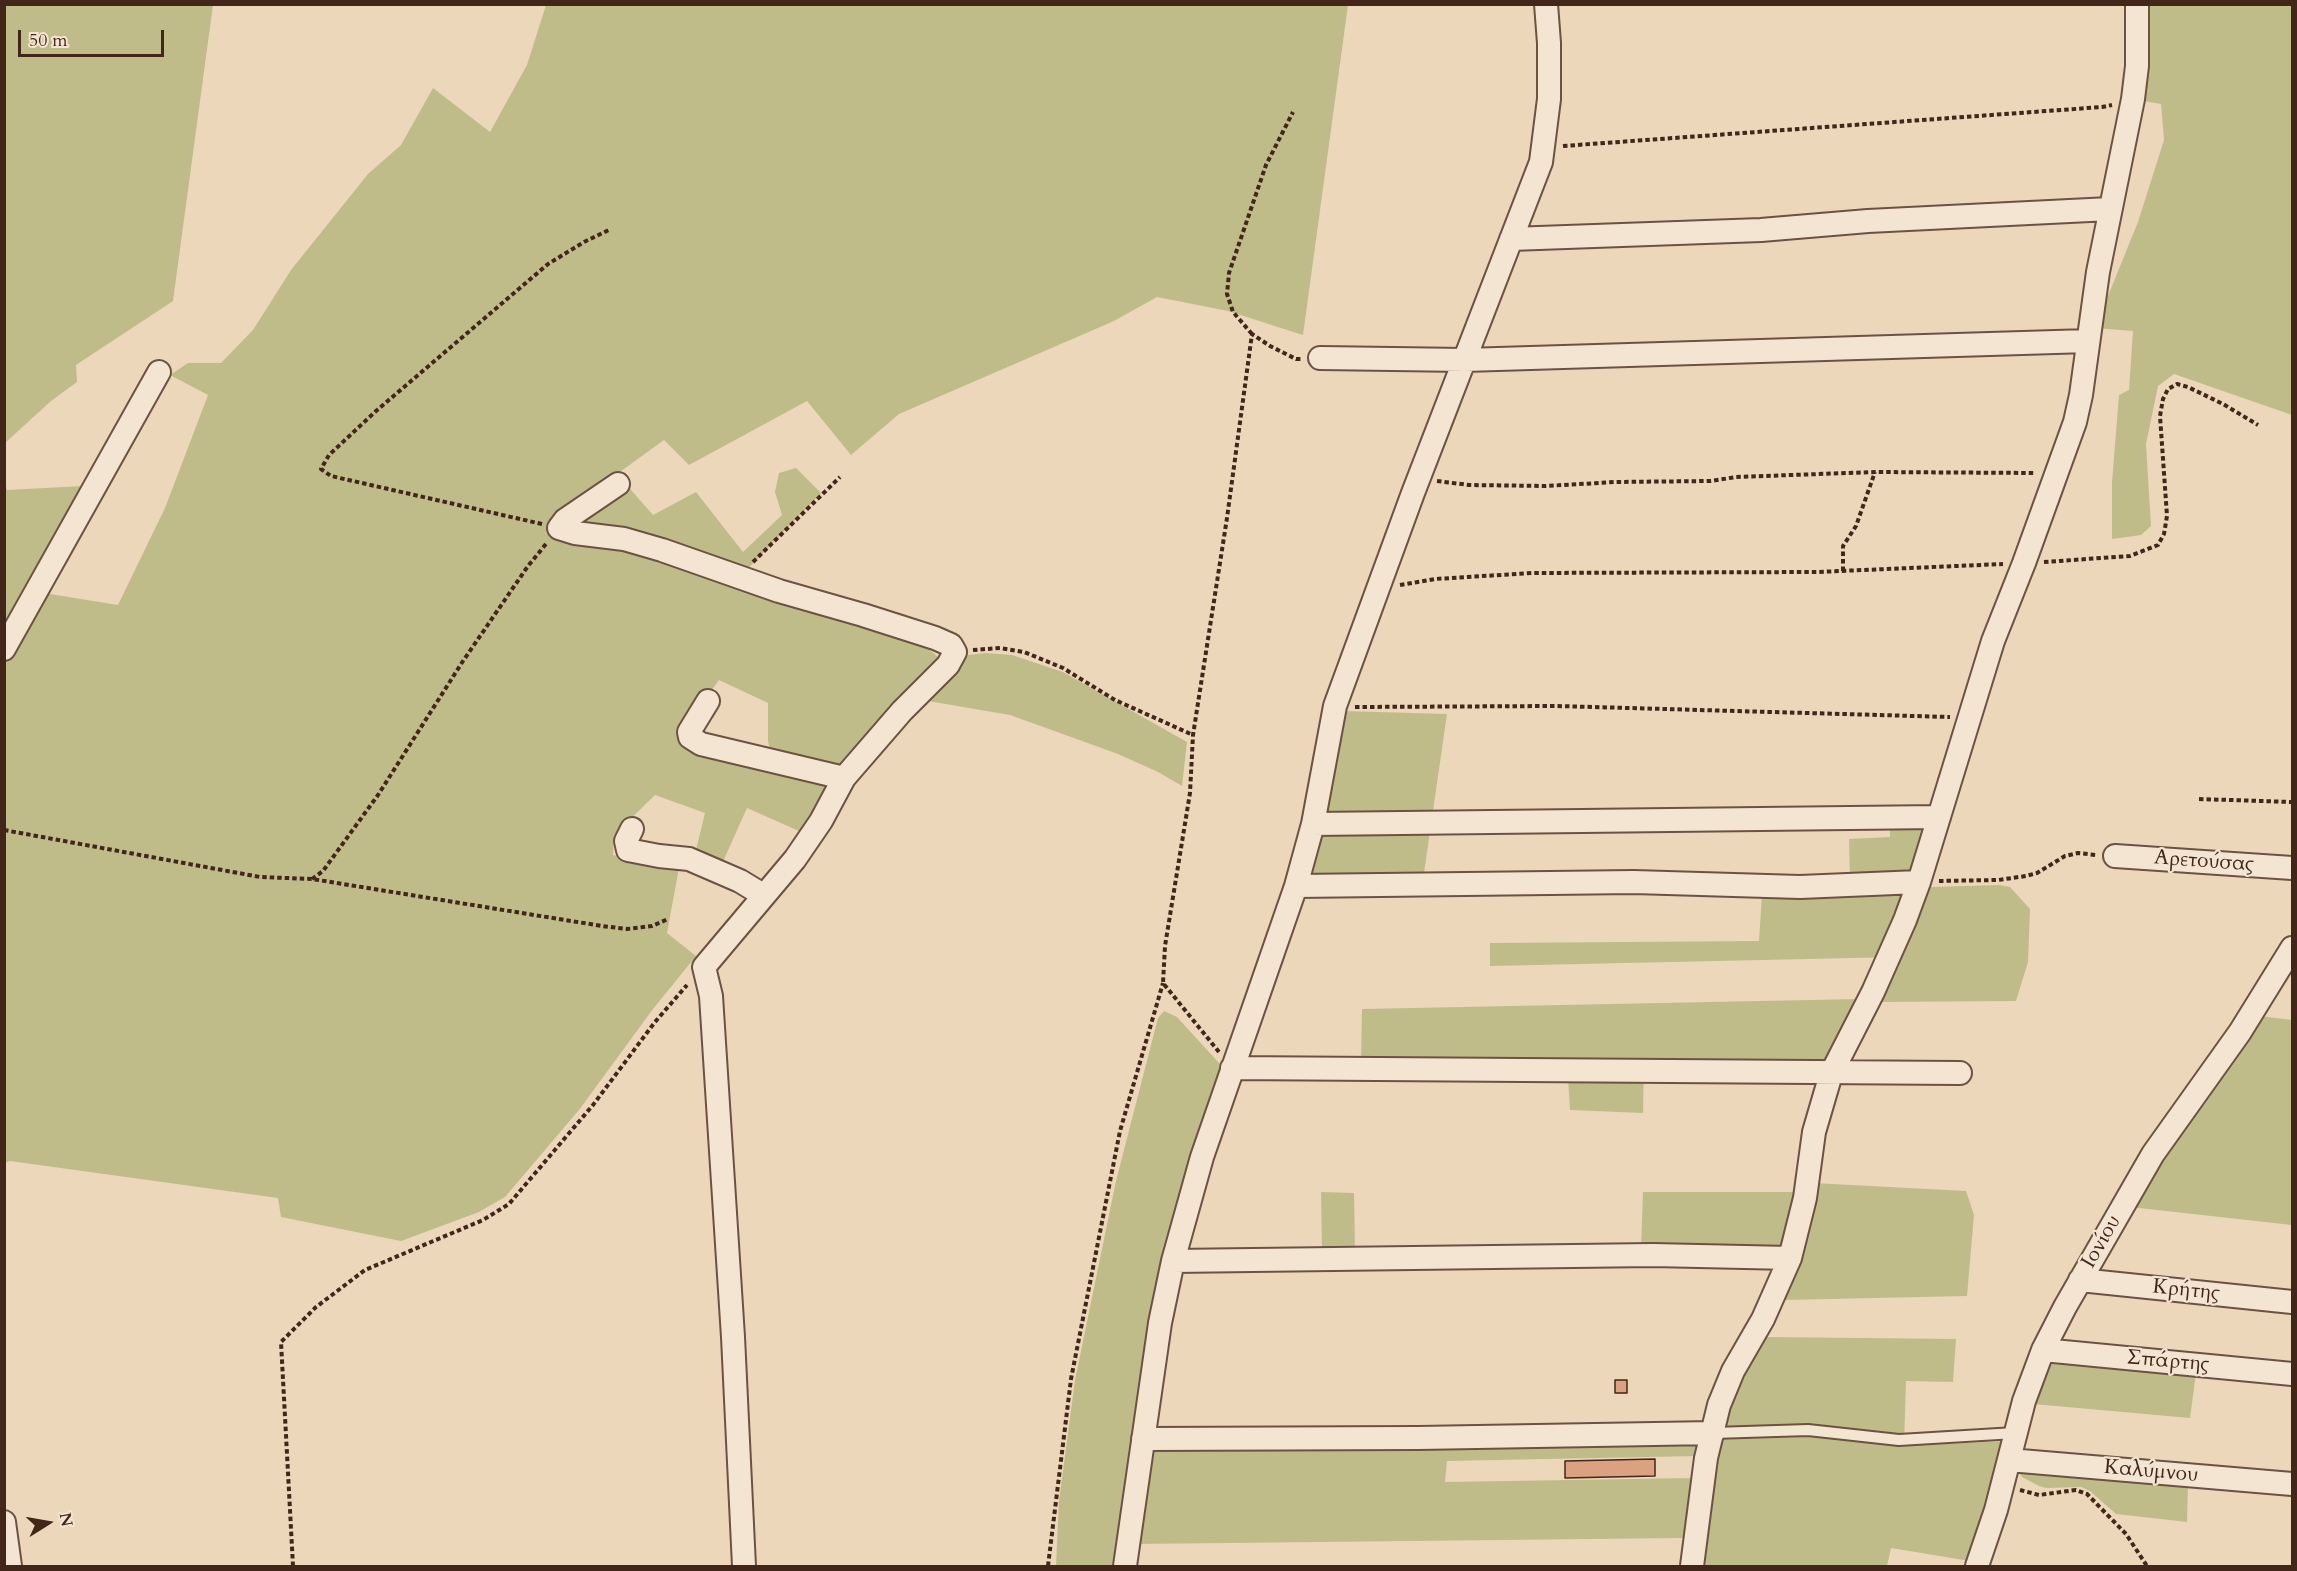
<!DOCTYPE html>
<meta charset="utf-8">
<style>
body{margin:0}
#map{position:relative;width:2297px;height:1571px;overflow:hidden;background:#ecd7ba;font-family:Cardo,serif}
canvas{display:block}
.frame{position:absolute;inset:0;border:6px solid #42261a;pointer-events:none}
.north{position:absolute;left:18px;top:1493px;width:60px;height:60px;-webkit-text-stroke:4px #f3e5d2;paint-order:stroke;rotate:79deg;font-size:16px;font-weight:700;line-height:24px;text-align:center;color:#42261a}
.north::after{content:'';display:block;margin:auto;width:21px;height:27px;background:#42261a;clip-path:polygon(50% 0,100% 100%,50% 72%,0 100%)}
.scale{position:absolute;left:18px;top:30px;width:146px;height:27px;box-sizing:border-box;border:3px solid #42261a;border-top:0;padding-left:8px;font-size:18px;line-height:21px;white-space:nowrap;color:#42261a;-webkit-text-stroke:4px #f3e5d2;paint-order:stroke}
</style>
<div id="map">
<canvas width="2297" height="1571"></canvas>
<div class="frame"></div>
<div class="north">N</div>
<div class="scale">50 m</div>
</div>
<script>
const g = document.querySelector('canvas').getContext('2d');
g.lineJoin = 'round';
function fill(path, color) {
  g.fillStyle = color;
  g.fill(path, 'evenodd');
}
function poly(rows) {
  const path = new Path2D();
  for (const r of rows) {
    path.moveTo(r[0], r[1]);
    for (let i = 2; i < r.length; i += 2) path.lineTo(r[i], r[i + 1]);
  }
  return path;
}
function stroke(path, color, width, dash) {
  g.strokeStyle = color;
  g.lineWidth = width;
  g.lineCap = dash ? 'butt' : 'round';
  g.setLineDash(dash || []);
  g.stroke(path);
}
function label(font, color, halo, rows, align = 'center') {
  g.font = font + ' Cardo,serif';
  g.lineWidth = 4.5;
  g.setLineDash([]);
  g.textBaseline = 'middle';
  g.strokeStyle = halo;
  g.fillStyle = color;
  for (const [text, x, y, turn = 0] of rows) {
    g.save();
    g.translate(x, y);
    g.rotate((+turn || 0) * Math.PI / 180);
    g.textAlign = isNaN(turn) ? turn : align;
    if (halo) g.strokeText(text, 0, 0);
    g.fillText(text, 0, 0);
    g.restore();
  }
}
fill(poly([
 [5,4,213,5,173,301,76,365,77,382,51,401,5,443],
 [546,5,1348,5,1303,335,1228,311,1157,297,1114,321,899,414,851,455,807,401,689,465,664,440,617,474,653,515,696,492,743,552,782,515,775,492,779,473,796,468,821,493,736,581,926,647,938,657,932,669,852,760,838,765,771,754,768,741,768,703,719,680,684,729,830,784,808,835,747,808,721,866,695,854,705,813,655,795,614,835,613,855,679,868,667,933,696,956,653,1009,579,1110,505,1197,479,1212,401,1241,281,1217,278,1198,10,1161,5,1163,5,665,44,593,118,605,165,508,208,395,170,375,188,363,221,363,253,330,291,270,368,174,401,145,433,88,490,132,527,65],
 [2142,5,2292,5,2292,415,2174,374,2158,386,2146,444,2151,526,2141,535,2112,539,2112,482,2119,395,2129,390,2133,331,2095,328,2138,222,2164,140,2161,104,2138,100],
 [4,479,7,490,83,486,4,633],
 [985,653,1012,655,1063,672,1187,742,1182,786,1158,772,1118,754,1010,715,922,700,961,656],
 [1343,711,1447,714,1423,880,1308,879],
 [1890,824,1927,824,1906,891,1933,887,1999,885,2010,887,2030,909,2028,962,2016,1001,1879,1002,1899,957,1490,966,1490,943,1759,941,1762,894,1850,878,1849,839,1890,837],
 [1860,999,1824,1067,1644,1063,1643,1113,1570,1110,1568,1077,1361,1063,1362,1009],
 [1164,1011,1177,1017,1219,1063,1219,1075,1117,1566,1056,1566,1059,1501,1075,1380,1116,1181,1158,1018],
 [2260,1016,2292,1020,2292,1225,2130,1207],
 [1813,1183,1966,1191,1974,1215,1967,1296,1783,1300],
 [1321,1192,1354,1193,1355,1251,1322,1252],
 [1643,1192,1798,1192,1780,1252,1641,1249],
 [1765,1337,1956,1339,1953,1382,1906,1381,1904,1446,2006,1441,1970,1561,1891,1548,1887,1566,1704,1566,1710,1507,1722,1436,1733,1397,1746,1368],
 [2053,1358,2196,1373,2190,1418,2033,1404],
 [1702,1440,1698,1456,1447,1461,1445,1482,1693,1478,1683,1538,1137,1544,1154,1449],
 [2016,1468,2188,1483,2187,1522,2116,1514,2090,1491,2081,1487,2046,1488,2039,1486,2022,1477]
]), '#c0bc8a');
const building = poly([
 [1615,1380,1627,1380,1627,1393,1615,1393,1615,1380],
 [1655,1459,1655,1476,1565,1478,1565,1461,1655,1459]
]);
fill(building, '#dca180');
stroke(building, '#42261a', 1.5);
const service = poly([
 [1713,1433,1808,1430,1899,1440,2015,1433]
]);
const minor = poly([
 [1511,239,1761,230,1868,221,2110,209],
 [1320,358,1465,360,2088,341],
 [618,484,565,520,559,528,575,533,624,539,662,550,779,591,863,615,935,638,951,645,955,652,948,665,902,711,844,778,821,821,795,859,704,967,711,996,733,1337,744,1566],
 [4,649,159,372],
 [708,701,689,732,690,737,701,744,844,778],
 [1313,824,1939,817],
 [632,829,626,841,628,850,659,856,689,859,740,881,763,895],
 [2115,856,2292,868],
 [1296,886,1634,882,1800,887,1919,882],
 [1232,1068,1960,1073],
 [1173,1261,1653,1255,1790,1258],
 [2080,1280,2292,1302],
 [2043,1350,2292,1374],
 [1143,1439,1418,1438,1713,1433],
 [2009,1460,2292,1484],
 [4,1522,10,1566],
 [1125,1566,1160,1323,1173,1261,1202,1157,1296,886,1313,824,1335,706,1413,493,1541,162,1549,99,1549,43,1546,4],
 [1692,1566,1706,1458,1719,1405,1733,1371,1763,1319,1790,1258,1805,1198,1814,1132,1831,1074,1873,992,1905,920,1919,882,1993,641,2024,563,2075,422,2081,395,2098,272,2133,99,2137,66,2137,4],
 [1977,1566,1996,1510,2024,1401,2043,1350,2065,1307,2153,1154,2240,1032,2292,948]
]);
stroke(service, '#6c5242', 14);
stroke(minor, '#6c5242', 26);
stroke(poly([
 [1563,146,2102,107,2112,105],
 [1252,334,1233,312,1227,294,1229,273,1266,165,1293,112],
 [1437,481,1469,485,1546,486,1615,482,1711,481,1736,477,1875,472,2035,473],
 [542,524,331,476,321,469,329,455,376,411,548,264,584,242,611,229],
 [753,562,840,477],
 [2044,562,2130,556,2158,545,2164,534,2167,516,2160,416,2163,399,2168,389,2177,384,2188,387,2223,404,2258,425],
 [1843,571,1843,546,1856,526,1875,472],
 [1400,585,1435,579,1532,573,1817,572,2003,564],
 [973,650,1000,648,1024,652,1063,668,1115,700,1193,735],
 [1355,707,1557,706,1950,717],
 [2199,799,2292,802],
 [4,830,260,877,312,879,602,926,627,929,652,926,668,919],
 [312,879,323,871,378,795,463,661,528,566,546,544],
 [1939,881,1998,880,2026,876,2037,873,2065,856,2078,853,2096,855],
 [1219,1052,1163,983,1165,946,1190,793,1193,735,1227,518,1252,334,1270,346,1296,359,1301,359],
 [2020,1490,2039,1495,2076,1490,2087,1494,2126,1534,2147,1566],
 [293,1566,281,1342,316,1307,365,1270,483,1220,509,1204,593,1105,655,1022,687,985],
 [1048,1566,1071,1379,1120,1131,1163,983]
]), '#42261a', 4, [4.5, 3]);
stroke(service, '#f3e5d2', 10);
stroke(minor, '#f3e5d2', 22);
label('21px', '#42261a', '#f3e5d2', [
 ["Αρετούσας",2204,862,4],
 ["Ιονίου",2102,1242,-60],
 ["Κρήτης",2186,1291,6],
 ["Σπάρτης",2168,1362,5],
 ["Καλύμνου",2151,1472,5]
]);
</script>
